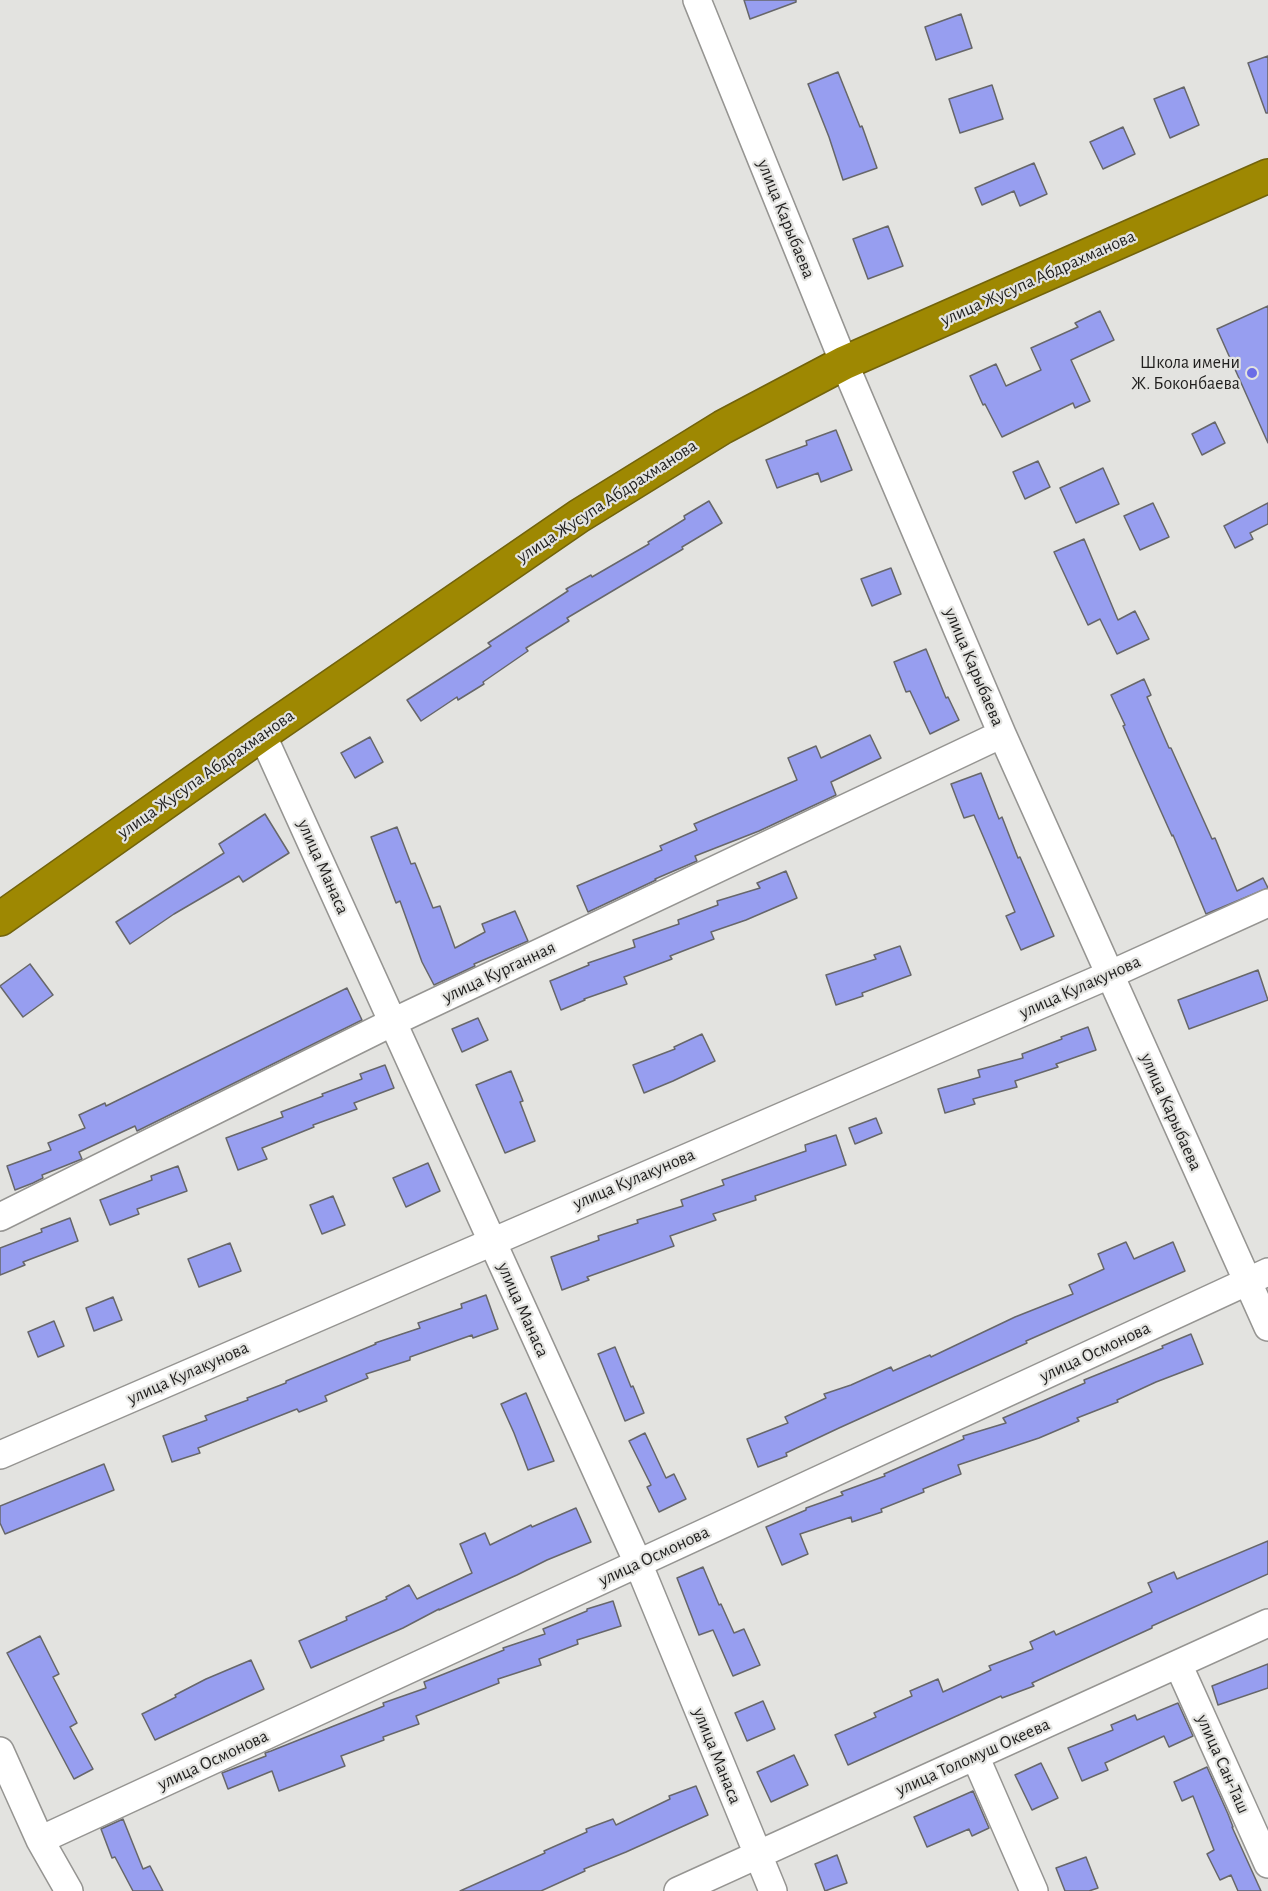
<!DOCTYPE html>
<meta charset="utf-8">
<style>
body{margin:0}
canvas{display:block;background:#e3e3e0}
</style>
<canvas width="1268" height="1891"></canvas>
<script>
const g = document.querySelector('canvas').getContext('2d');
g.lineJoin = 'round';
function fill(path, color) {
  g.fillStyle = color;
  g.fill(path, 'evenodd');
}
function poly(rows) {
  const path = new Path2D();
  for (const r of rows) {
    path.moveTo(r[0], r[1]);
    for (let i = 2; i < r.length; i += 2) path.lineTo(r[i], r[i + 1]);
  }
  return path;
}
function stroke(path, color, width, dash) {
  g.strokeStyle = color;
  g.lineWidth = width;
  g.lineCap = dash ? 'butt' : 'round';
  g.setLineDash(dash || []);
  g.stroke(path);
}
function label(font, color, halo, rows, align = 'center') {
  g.font = font + ' "Alegreya Sans",sans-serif';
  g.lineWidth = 4.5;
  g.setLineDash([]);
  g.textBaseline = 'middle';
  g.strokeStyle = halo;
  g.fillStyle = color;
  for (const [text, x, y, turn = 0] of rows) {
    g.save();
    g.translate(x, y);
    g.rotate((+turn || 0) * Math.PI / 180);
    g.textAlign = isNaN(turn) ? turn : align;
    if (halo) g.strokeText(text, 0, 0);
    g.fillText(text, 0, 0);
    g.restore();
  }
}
const building = poly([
 [744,0,796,0,796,2,750,19,744,0],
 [961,14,972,48,936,60,925,27,961,14],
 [1268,56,1268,113,1266,113,1248,63,1268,56],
 [838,72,860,127,862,126,877,168,843,180,829,137,808,84,838,72],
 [992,85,1003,119,960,133,949,99,992,85],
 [1184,87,1199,125,1170,138,1154,99,1184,87],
 [1123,127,1135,154,1103,169,1090,142,1123,127],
 [1034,163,1047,194,1020,206,1014,191,982,205,975,188,1034,163],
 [888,226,903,266,868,279,853,239,888,226],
 [1268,306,1268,443,1217,329,1268,306],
 [1100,311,1114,340,1071,360,1090,401,1075,408,1073,403,1002,437,985,404,983,405,970,376,996,364,1006,386,1041,370,1031,348,1078,327,1075,323,1100,311],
 [1215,422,1225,443,1202,455,1192,434,1215,422],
 [836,430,852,470,821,482,818,473,777,488,766,460,807,445,806,441,836,430],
 [1038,461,1050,487,1025,499,1013,472,1038,461],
 [1103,468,1119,504,1076,523,1060,488,1103,468],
 [709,501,722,523,682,547,683,549,567,618,569,621,526,648,528,651,483,682,484,684,458,700,457,697,421,721,407,700,491,646,488,643,568,591,566,589,591,575,592,577,649,544,648,542,685,519,684,516,709,501],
 [1153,503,1169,537,1140,550,1124,516,1153,503],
 [1268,503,1268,524,1250,533,1253,539,1235,548,1224,526,1268,503],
 [1084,539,1118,620,1135,611,1149,639,1117,654,1100,619,1088,625,1054,552,1084,539],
 [891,568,901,594,872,606,861,579,891,568],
 [926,649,946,698,948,697,959,720,930,734,910,691,906,692,894,662,926,649],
 [1144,679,1151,695,1147,697,1169,748,1171,748,1212,839,1215,838,1237,891,1263,878,1268,888,1206,914,1173,835,1172,836,1133,749,1123,726,1125,725,1111,695,1144,679],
 [870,735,881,758,831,782,836,795,759,831,695,856,697,861,655,879,656,880,588,912,577,886,662,850,660,846,697,830,694,824,797,780,788,758,816,746,821,758,870,735],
 [370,737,383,762,355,778,341,753,370,737],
 [981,773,999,819,1002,817,1018,858,1020,857,1054,936,1021,950,1006,916,1015,912,992,857,974,815,964,818,951,784,981,773],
 [265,814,289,853,243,882,239,876,174,914,130,944,116,922,224,853,219,844,265,814],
 [397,827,411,864,415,863,433,908,440,906,455,948,485,932,482,924,515,911,528,941,474,964,475,966,434,985,422,962,400,901,396,903,371,837,397,827],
 [786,871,797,898,746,920,711,932,714,939,670,956,672,959,624,977,627,984,584,999,585,1000,561,1010,550,981,589,965,588,963,635,947,633,940,679,924,678,920,718,905,717,901,760,888,757,883,786,871],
 [900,946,911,975,862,993,863,996,836,1005,826,975,876,959,874,955,900,946],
 [30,964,53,995,23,1017,0,986,30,964],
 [1258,970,1268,1000,1189,1029,1178,1000,1258,970],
 [347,988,362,1020,137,1131,135,1126,79,1152,82,1159,42,1175,43,1178,33,1183,15,1190,7,1166,51,1150,48,1143,85,1128,79,1115,105,1103,106,1106,347,988],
 [478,1018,488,1040,462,1052,452,1029,478,1018],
 [1088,1027,1096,1050,1056,1064,1058,1067,1015,1081,1017,1087,973,1099,975,1104,945,1113,938,1089,980,1077,978,1070,1023,1058,1022,1054,1062,1039,1061,1037,1088,1027],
 [702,1034,715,1061,673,1081,644,1093,633,1065,675,1049,674,1047,702,1034],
 [385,1065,394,1088,354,1103,357,1109,313,1125,314,1127,262,1148,267,1159,238,1170,226,1138,283,1117,281,1112,323,1096,322,1094,362,1079,360,1074,385,1065],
 [511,1071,523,1101,520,1102,535,1141,505,1153,476,1085,511,1071],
 [876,1118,882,1133,855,1144,849,1128,876,1118],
 [836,1135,846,1165,755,1196,756,1200,713,1214,716,1220,670,1236,674,1246,587,1277,589,1280,562,1290,551,1257,599,1240,598,1236,638,1223,637,1220,683,1206,681,1200,724,1185,722,1180,806,1151,805,1145,836,1135],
 [428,1163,440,1191,406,1207,393,1178,428,1163],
 [178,1166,187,1191,137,1209,139,1214,110,1225,100,1200,152,1180,151,1176,178,1166],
 [333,1196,345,1225,322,1234,310,1205,333,1196],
 [70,1218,78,1241,23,1262,25,1265,0,1275,0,1248,42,1232,41,1229,70,1218],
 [1126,1242,1134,1259,1173,1242,1185,1271,1026,1341,1027,1343,839,1428,786,1453,787,1456,758,1467,747,1439,788,1423,785,1417,826,1398,824,1394,851,1385,891,1367,893,1371,930,1355,931,1357,1015,1317,1073,1294,1069,1285,1104,1269,1098,1254,1126,1242],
 [230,1243,241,1271,199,1287,188,1259,230,1243],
 [486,1295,498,1329,473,1338,472,1335,410,1357,410,1360,366,1374,368,1378,325,1396,327,1401,299,1412,297,1409,198,1448,200,1453,172,1462,163,1436,207,1420,205,1416,248,1400,247,1398,286,1383,286,1381,376,1344,375,1343,420,1328,418,1323,462,1308,461,1304,486,1295],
 [113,1297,122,1320,94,1331,86,1308,113,1297],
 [54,1321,64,1346,38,1357,28,1332,54,1321],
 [1191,1334,1203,1364,1156,1382,1117,1400,1118,1402,1077,1418,1079,1421,1039,1438,958,1465,961,1474,923,1489,924,1492,881,1509,882,1512,852,1522,851,1517,800,1534,808,1554,782,1565,766,1527,806,1510,806,1508,843,1495,841,1492,885,1476,884,1474,964,1439,963,1436,1006,1423,1003,1418,1085,1383,1084,1380,1163,1348,1162,1346,1191,1334],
 [615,1347,631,1387,633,1386,644,1413,625,1421,598,1354,615,1347],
 [526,1393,554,1461,528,1470,514,1433,501,1404,526,1393],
 [645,1433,666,1478,674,1474,686,1499,659,1512,647,1487,651,1485,629,1441,645,1433],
 [104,1464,114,1490,5,1534,0,1523,0,1506,104,1464],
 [576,1508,591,1542,547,1560,517,1575,439,1610,439,1609,403,1628,311,1668,299,1641,347,1620,346,1617,387,1599,386,1597,409,1585,417,1599,472,1573,460,1544,485,1533,490,1545,531,1525,532,1527,576,1508],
 [1268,1541,1268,1574,1152,1626,1152,1628,1032,1683,1034,1686,1002,1698,1001,1696,848,1765,835,1735,876,1717,874,1713,912,1696,910,1691,938,1679,943,1692,991,1670,989,1666,1033,1649,1030,1642,1054,1631,1056,1635,1152,1592,1148,1583,1174,1572,1177,1579,1268,1541],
 [703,1567,719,1605,721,1604,734,1633,744,1629,760,1665,733,1676,713,1630,699,1635,677,1578,703,1567],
 [613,1601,621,1626,577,1640,578,1644,539,1659,541,1665,498,1679,499,1683,416,1716,419,1724,383,1737,384,1740,341,1756,345,1766,279,1791,272,1771,228,1789,222,1773,266,1756,265,1753,271,1751,384,1706,383,1703,426,1688,424,1682,504,1650,503,1648,545,1634,543,1629,587,1611,587,1609,613,1601],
 [40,1636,59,1674,53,1677,77,1723,70,1727,93,1769,74,1779,7,1653,40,1636],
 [251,1660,264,1689,155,1740,142,1714,176,1697,175,1695,206,1679,251,1660],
 [1268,1664,1268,1688,1218,1705,1212,1686,1268,1664],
 [763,1701,775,1729,747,1741,735,1713,763,1701],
 [1178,1703,1193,1736,1169,1747,1164,1736,1105,1763,1108,1770,1082,1781,1068,1748,1113,1730,1111,1725,1135,1715,1137,1720,1178,1703],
 [794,1755,808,1785,771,1802,757,1772,794,1755],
 [1041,1763,1058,1798,1032,1810,1015,1775,1041,1763],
 [1207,1767,1228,1814,1233,1827,1232,1827,1261,1891,1238,1891,1231,1875,1220,1880,1207,1854,1214,1850,1193,1796,1182,1801,1174,1782,1207,1767],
 [696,1786,708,1815,626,1852,584,1869,585,1871,541,1891,460,1891,545,1853,544,1851,587,1832,586,1829,613,1819,616,1825,670,1799,669,1796,696,1786],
 [973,1791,989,1828,972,1836,969,1829,927,1847,914,1817,973,1791],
 [123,1819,143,1869,150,1866,163,1891,133,1891,115,1857,112,1858,101,1829,123,1819],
 [837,1855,847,1883,825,1891,815,1864,837,1855],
 [1086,1857,1098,1888,1089,1891,1065,1891,1056,1868,1086,1857]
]);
fill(building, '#979ef0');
stroke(building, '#67676a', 1.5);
const minor = poly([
 [697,0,844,363,1002,734,1268,1327],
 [262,734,638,1563,773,1891],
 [0,1217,393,1022,1002,734],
 [0,1455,1109,975,1268,903],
 [1178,1664,1268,1864],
 [0,1751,40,1840,69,1891],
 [975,1756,1034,1891],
 [40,1840,1268,1272],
 [678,1891,1268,1623]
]);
const highway = poly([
 [0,919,262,734,579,516,723,427,844,363,1268,176]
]);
stroke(minor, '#969592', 30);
stroke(highway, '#72630c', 36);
stroke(minor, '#fff', 27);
stroke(highway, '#9e8802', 33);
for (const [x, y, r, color] of [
 [1252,373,6,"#6b6ce6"]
]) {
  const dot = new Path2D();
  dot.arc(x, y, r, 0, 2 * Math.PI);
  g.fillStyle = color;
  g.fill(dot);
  stroke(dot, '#e3e3e0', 2);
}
label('18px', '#201f1e', '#e3e3e0', [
 ["улица Карыбаева",786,219,68],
 ["улица Жусупа Абдрахманова",1038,278,-24],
 ["улица Жусупа Абдрахманова",607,501,-33],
 ["улица Карыбаева",974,667,67],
 ["улица Жусупа Абдрахманова",206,774,-35],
 ["улица Манаса",323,867,66],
 ["улица Курганная",499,972,-25],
 ["улица Кулакунова",1080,987,-24],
 ["улица Карыбаева",1171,1112,66],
 ["улица Кулакунова",634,1179,-23],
 ["улица Манаса",523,1310,66],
 ["улица Осмонова",1095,1352,-25],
 ["улица Кулакунова",188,1373,-24],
 ["улица Осмонова",654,1556,-25],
 ["улица Манаса",717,1756,68],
 ["улица Толомуш Океева",973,1757,-24],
 ["улица Осмонова",213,1760,-25],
 ["улица Сан-Таш",1223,1764,66]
]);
label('18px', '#201f1e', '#e3e3e0', [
 ["Школа имени",1240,363],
 ["Ж. Боконбаева",1240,384]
], 'right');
</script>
